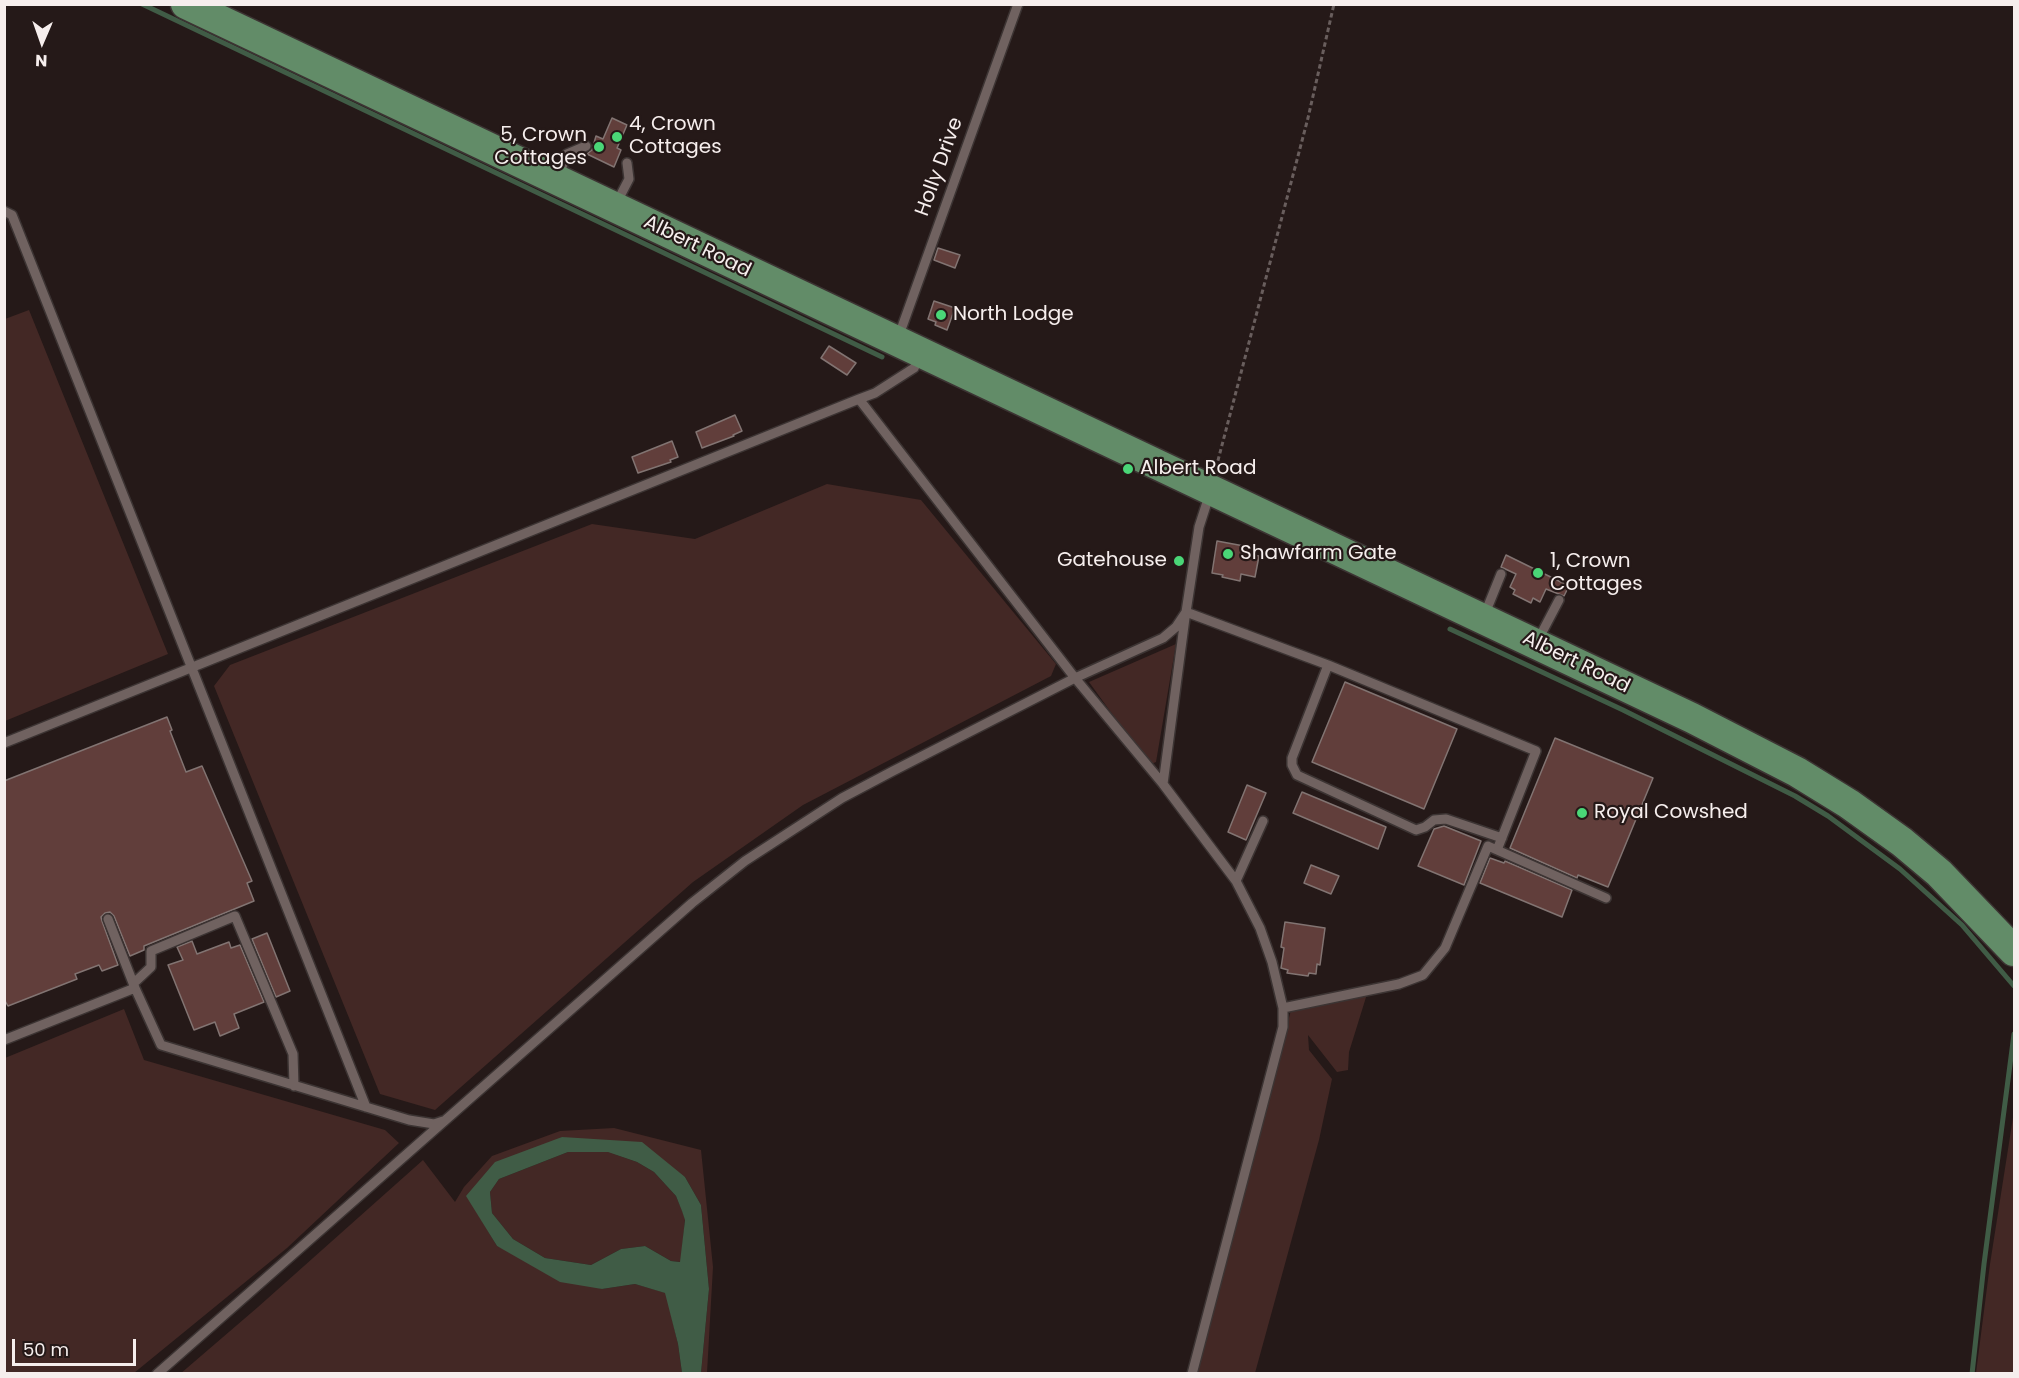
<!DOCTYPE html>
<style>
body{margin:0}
#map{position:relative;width:2019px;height:1378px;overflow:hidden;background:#251918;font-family:Poppins,sans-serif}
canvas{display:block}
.frame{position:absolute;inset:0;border:6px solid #f6eeed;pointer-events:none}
.north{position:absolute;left:12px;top:12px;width:60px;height:60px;-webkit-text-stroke:4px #251918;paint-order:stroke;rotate:182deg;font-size:16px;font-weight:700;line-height:24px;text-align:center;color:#f6eeed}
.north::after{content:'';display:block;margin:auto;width:21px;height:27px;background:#f6eeed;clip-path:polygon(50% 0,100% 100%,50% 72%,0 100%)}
.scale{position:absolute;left:12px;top:1339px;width:124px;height:27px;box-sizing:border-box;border:3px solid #f6eeed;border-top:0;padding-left:8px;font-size:18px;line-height:21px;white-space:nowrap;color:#f6eeed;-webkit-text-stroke:4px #251918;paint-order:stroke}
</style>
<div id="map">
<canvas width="2019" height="1378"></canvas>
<div class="frame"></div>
<div class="north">N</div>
<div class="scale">50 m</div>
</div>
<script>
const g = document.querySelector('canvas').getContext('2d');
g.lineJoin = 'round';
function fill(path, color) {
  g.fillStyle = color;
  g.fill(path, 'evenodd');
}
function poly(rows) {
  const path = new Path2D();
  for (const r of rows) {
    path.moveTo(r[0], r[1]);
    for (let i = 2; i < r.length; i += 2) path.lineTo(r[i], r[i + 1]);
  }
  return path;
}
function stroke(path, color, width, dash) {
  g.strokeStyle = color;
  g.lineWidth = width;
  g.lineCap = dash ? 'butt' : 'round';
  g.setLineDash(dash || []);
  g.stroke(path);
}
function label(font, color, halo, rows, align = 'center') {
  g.font = font + ' Poppins,sans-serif';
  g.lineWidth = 4.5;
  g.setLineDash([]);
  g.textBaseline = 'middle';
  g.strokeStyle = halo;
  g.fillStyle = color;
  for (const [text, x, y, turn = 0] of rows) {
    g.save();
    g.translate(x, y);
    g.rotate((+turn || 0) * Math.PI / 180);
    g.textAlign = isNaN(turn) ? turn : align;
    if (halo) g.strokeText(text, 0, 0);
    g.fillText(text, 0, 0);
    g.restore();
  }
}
fill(poly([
 [29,310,168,654,5,721,5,319],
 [827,484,921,500,1056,664,1051,676,803,805,693,882,435,1110,380,1094,214,686,230,665,592,524,695,539],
 [1176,644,1156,762,1149,765,1089,682],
 [1367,994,1349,1052,1348,1070,1337,1072,1308,1035,1309,1050,1332,1079,1319,1140,1255,1373,1197,1374,1291,1010],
 [124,1009,144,1060,385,1130,399,1143,287,1248,134,1373,5,1373,5,1058],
 [2014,1111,2014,1373,1976,1373,1990,1264],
 [614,1128,701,1150,713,1267,707,1373,701,1373,709,1289,701,1205,685,1177,562,1137,467,1196,497,1246,602,1289,635,1284,666,1293,678,1344,682,1373,180,1374,258,1307,423,1160,455,1202,464,1187,492,1156,560,1131],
 [568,1152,608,1152,637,1162,654,1172,676,1196,682,1210,685,1219,681,1262,671,1261,645,1246,621,1249,591,1265,545,1258,513,1239,492,1213,490,1192,499,1179]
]), '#432825');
fill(poly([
 [562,1137,642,1142,685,1177,701,1205,709,1289,701,1373,682,1373,678,1344,665,1293,635,1284,602,1289,560,1282,497,1246,466,1196,495,1162],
 [568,1152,608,1152,637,1162,654,1172,676,1196,682,1211,685,1220,680,1262,671,1261,645,1246,621,1249,591,1265,545,1258,513,1239,492,1213,490,1192,499,1179]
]), '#405c46');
stroke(poly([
 [142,4,882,357],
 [1450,629,1623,710,1795,796,1828,816,1900,869,1962,925,2014,986],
 [1972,1374,1984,1264,2014,1034]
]), '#405c46', 5);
const building = poly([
 [612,118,627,125,617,148,621,150,614,167,587,154,592,150,596,136,603,139,612,118],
 [938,248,960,255,955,268,934,260,938,248],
 [934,301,955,308,947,330,935,325,936,322,928,319,934,301],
 [829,346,856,363,847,375,821,358,829,346],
 [735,415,742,431,733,435,734,436,702,448,696,432,735,415],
 [672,441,678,457,670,460,671,462,638,473,632,457,672,441],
 [1217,541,1244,546,1243,553,1259,556,1255,577,1241,574,1240,581,1222,577,1223,575,1212,573,1217,541],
 [1506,555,1569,586,1564,596,1546,589,1540,602,1533,598,1531,603,1513,594,1515,590,1510,587,1516,574,1501,567,1506,555],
 [1345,682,1457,729,1424,809,1312,762,1345,682],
 [167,717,172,730,170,731,186,772,202,766,252,881,247,883,254,901,144,946,144,950,130,956,114,916,110,912,105,913,101,917,102,921,118,965,102,971,99,965,75,974,77,979,8,1006,4,999,4,781,167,717],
 [1555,738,1653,778,1608,887,1578,875,1577,878,1510,848,1555,738],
 [1247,785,1266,793,1246,840,1228,832,1247,785],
 [1302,792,1386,827,1378,849,1293,813,1302,792],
 [1444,826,1481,841,1464,885,1418,866,1434,829,1444,826],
 [1490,858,1504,863,1505,861,1572,890,1562,917,1480,883,1490,858],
 [1311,865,1339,876,1331,894,1304,883,1311,865],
 [1285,922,1325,928,1320,965,1317,964,1316,974,1309,973,1308,976,1287,973,1288,970,1281,968,1284,948,1281,947,1285,922],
 [267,933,290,991,276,997,252,939,267,933],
 [192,941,197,954,229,942,231,948,240,945,264,1002,234,1014,239,1028,220,1036,215,1022,194,1030,168,965,183,960,177,947,192,941]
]);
fill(building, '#613e3b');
stroke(building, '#827472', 1.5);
const lane = poly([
 [558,177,567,154,586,146],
 [617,202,629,179,627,163],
 [4,211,12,215,366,1107],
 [898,338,1018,4],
 [859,399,875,393,914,368,920,357],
 [1484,616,1501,574],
 [1538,640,1559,600],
 [1328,665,1292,758,1292,765,1297,775,1416,830,1425,827,1434,820,1446,819,1502,838],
 [4,743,859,399,1075,678,1163,784,1236,881,1260,928,1272,962,1283,1008],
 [1163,784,1185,618],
 [1497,850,1606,898],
 [1236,881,1263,821],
 [108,919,135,988,161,1045,409,1120,434,1124,443,1121],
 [134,983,151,967,151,951,235,916,293,1054,294,1086],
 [4,1040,135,988],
 [157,1374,692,903,745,861,842,798,893,771,1075,678,1163,638,1176,627,1186,612],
 [1192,1374,1277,1050,1283,1027,1283,1008,1399,984,1423,975,1445,948,1488,846,1497,850,1536,751,1328,665,1186,612,1199,527,1210,493]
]);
const primary = poly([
 [186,4,1483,619,1692,718,1797,772,1849,804,1902,842,1939,873,2014,951]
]);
stroke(lane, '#3c3433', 12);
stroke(primary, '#3c3433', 33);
stroke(poly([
 [1216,468,1308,118,1334,4]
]), '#695e5d', 3, [4.5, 3]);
stroke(lane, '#706260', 9);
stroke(primary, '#628c68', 30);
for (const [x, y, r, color] of [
 [617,137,6,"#4ad677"],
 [599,147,6,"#4ad677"],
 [941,315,6,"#4ad677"],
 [1128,469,6,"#4ad677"],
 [1228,554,6,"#4ad677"],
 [1179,561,6,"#4ad677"],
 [1538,573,6,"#4ad677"],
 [1582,813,6,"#4ad677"]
]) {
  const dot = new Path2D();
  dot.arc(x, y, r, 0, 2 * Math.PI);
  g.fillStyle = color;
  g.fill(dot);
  stroke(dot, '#251918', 2);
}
label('20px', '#f6eeed', '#251918', [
 ["4, Crown",629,125],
 ["Cottages",629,148],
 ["5, Crown",587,136,"right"],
 ["Cottages",587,159,"right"],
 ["North Lodge",953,315],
 ["Albert Road",1140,469],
 ["Shawfarm Gate",1240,554],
 ["Gatehouse",1167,561,"right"],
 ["1, Crown",1550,562],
 ["Cottages",1550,585],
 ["Royal Cowshed",1594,813]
], 'left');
label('20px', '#f6eeed', '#251918', [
 ["Holly Drive",940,167,-70],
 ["Albert Road",697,247,26],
 ["Albert Road",1576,663,26]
]);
</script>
